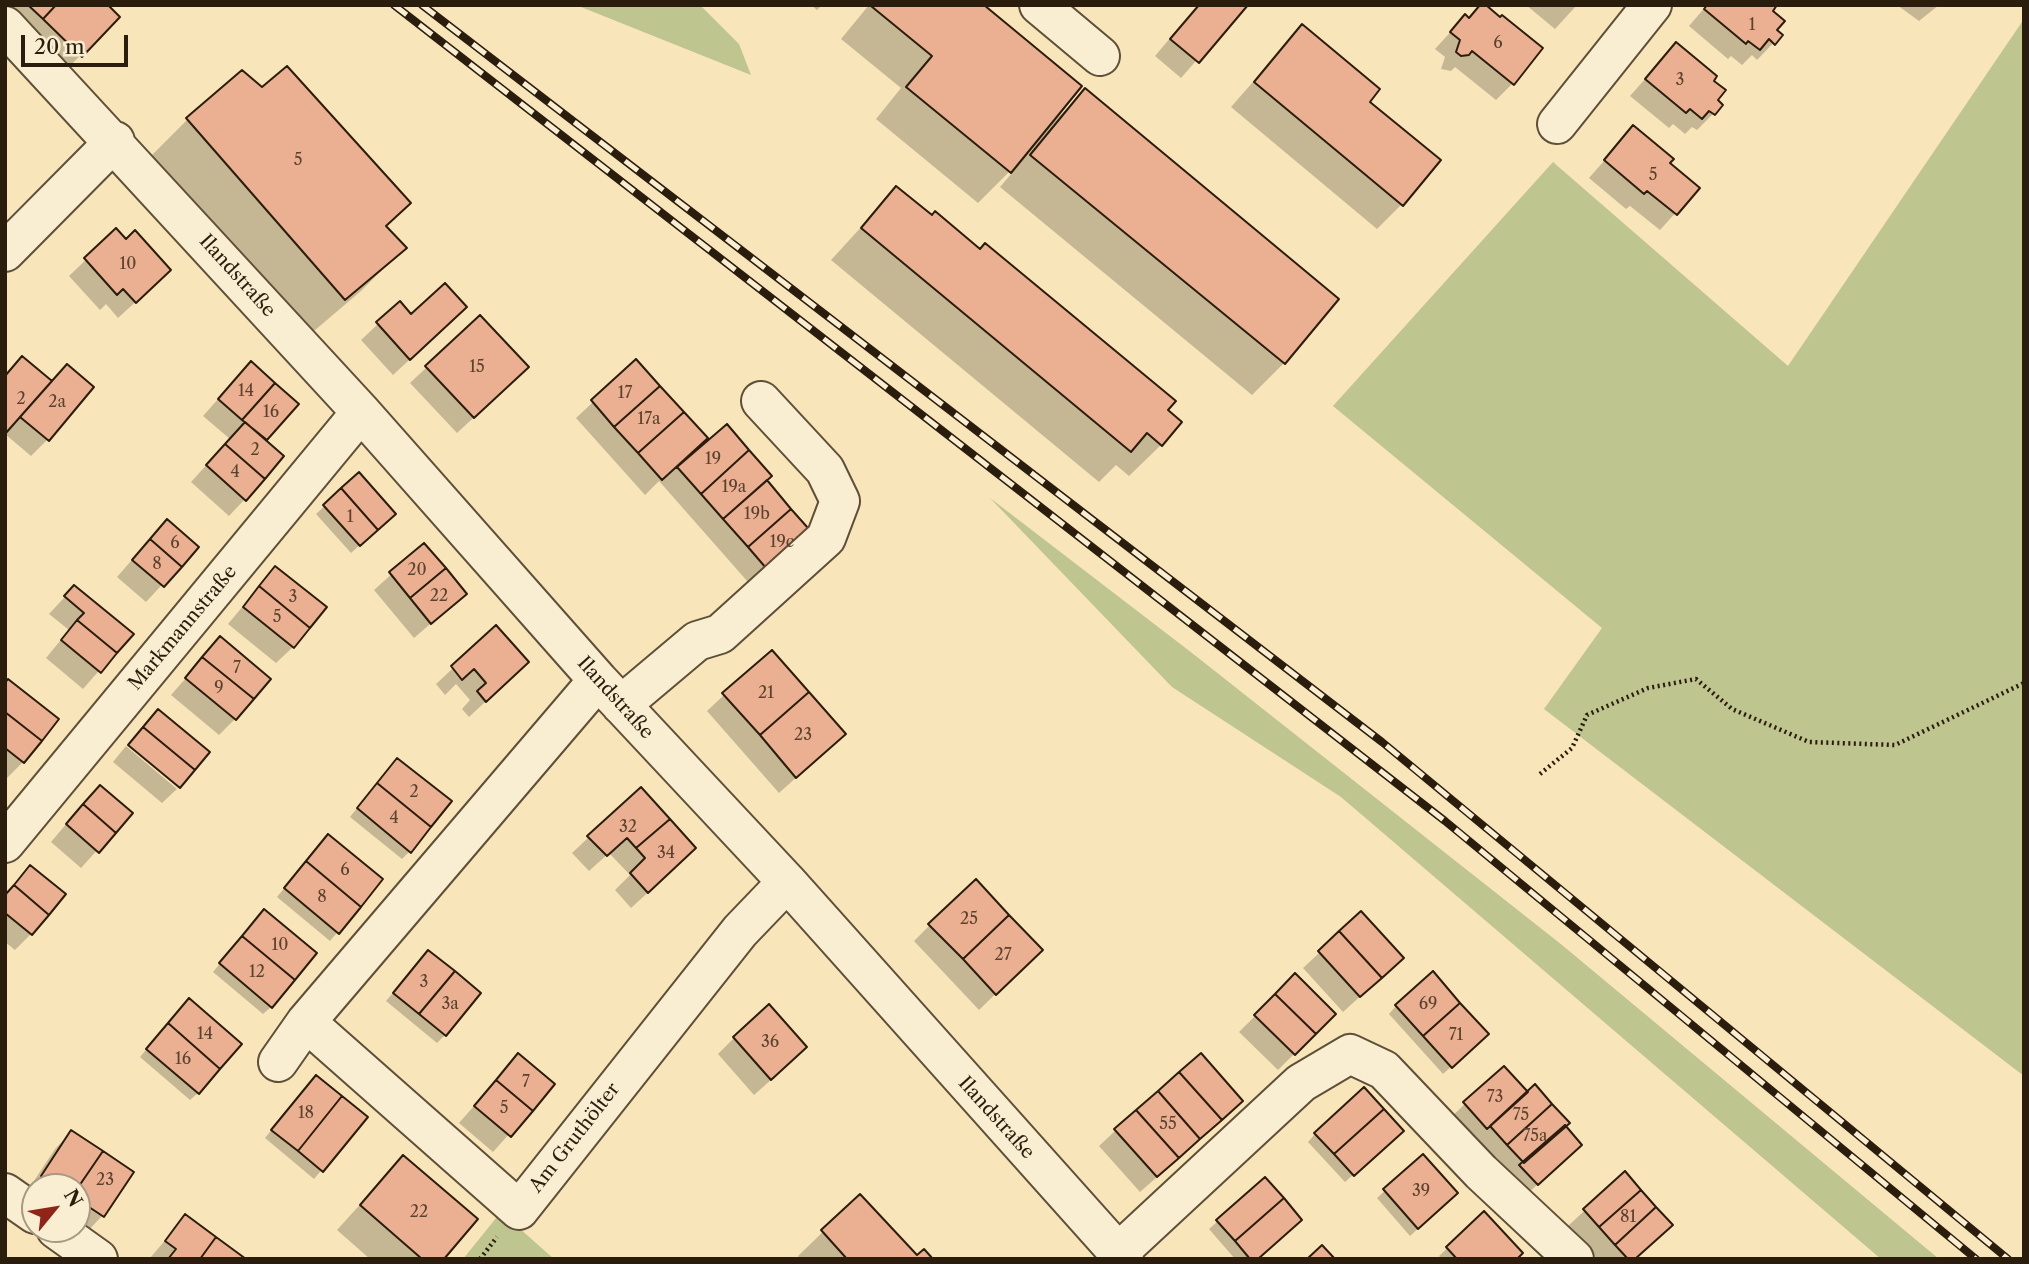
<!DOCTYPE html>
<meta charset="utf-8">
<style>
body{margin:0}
#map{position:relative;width:2029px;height:1264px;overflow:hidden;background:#f8e5b9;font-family:"Libre Caslon Text",serif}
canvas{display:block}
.frame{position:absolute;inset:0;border:7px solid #2b1d0d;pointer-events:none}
.north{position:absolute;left:21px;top:1173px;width:70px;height:70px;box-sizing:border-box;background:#faeed2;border:2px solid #a79a83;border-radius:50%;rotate:60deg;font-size:19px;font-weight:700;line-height:28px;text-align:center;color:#2b1d0d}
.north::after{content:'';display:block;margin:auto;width:24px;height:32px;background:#8f2418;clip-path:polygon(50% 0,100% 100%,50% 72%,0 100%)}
.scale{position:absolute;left:21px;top:35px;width:107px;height:32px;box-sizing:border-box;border:4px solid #2b1d0d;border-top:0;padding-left:9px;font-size:21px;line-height:24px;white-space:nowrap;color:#2b1d0d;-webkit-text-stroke:5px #faeed2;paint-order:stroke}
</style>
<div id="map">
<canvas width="2029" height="1264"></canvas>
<div class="frame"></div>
<div class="north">N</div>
<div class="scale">20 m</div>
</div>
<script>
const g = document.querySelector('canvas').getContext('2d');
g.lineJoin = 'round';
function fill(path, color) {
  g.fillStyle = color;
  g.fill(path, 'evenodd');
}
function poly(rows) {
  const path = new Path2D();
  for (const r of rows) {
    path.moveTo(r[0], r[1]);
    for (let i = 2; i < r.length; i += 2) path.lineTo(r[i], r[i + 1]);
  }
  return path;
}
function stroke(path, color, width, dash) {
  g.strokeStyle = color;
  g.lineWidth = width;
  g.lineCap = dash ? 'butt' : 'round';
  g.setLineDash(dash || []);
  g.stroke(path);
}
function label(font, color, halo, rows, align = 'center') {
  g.font = font + ' "Libre Caslon Text",serif';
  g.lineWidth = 7;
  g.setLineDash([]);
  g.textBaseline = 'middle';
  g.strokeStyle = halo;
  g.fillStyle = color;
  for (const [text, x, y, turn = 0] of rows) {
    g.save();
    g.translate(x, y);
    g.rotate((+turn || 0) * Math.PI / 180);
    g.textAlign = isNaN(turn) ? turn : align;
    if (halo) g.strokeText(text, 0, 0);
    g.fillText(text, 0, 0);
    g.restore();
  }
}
fill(poly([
 [576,5,700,5,739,44,751,75],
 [2024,19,2024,1076,1544,709,1602,628,1333,406,1553,162,1788,366],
 [990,498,1192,653,1562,945,1939,1259,1881,1259,1341,797,1172,687],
 [501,1212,554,1259,463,1259]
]), '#bec58f');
fill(poly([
 [5,5,106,5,118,17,64,72,5,54],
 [811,5,822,5,817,10],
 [869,5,981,5,1052,123,1085,91,1337,299,1284,363,1252,395,1000,187,1011,174,1009,172,978,203,876,119,901,88,841,39],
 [1198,5,1245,5,1181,78,1155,56],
 [1481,5,1512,84,1496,100,1455,67,1451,71,1441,69,1445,57,1435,49,1465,16,1468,19],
 [1526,5,1577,5,1555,29],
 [1707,5,1774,5,1770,11,1774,30,1781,35,1757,60,1752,55,1742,65,1731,56,1728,59,1689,26],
 [1897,5,1939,5,1919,21],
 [1302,26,1367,102,1402,204,1377,229,1231,107],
 [1676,44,1715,100,1713,114,1697,130,1692,127,1685,134,1673,124,1669,128,1630,96],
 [188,119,409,203,385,227,404,248,361,291,301,342,145,162],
 [1633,128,1698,188,1660,230,1630,206,1626,209,1589,178],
 [897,188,1166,410,1161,445,1129,476,1116,465,1099,482,831,260],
 [116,231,153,286,118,318,106,304,100,310,69,276],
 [449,323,393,375,361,340,378,324],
 [636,362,708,442,765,481,813,537,755,590,659,481,645,495,576,418],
 [427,367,510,384,457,433,410,383],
 [5,376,47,440,31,456,5,434],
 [235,380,297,404,264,440,245,499,229,516,191,482,230,439,203,416],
 [359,475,386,521,351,553,316,514],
 [151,538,197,547,146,602,117,577],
 [424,545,465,594,414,638,374,590],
 [275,568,293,647,276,663,228,624],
 [74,587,131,634,83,689,46,658,69,630,49,614],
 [496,628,511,678,469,717,462,709,470,700,456,684,445,695,436,684],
 [220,639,235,719,219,735,171,695],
 [5,684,23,762,7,778,5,777],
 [724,695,827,750,779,793,707,711],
 [126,746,177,789,162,803,113,762],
 [389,768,410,851,402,859,350,817],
 [640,789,678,865,631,908,615,890,630,875,609,853,589,871,572,853],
 [84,803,131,813,81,868,51,842],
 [321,844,381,880,330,941,277,897],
 [30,867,31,934,15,950,5,942,5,894],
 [1361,914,1385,974,1343,1012,1303,968],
 [257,919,271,1007,263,1014,213,972],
 [930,925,1024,966,979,1010,914,941],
 [428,952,445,1035,437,1043,386,1001],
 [1295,976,1334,1014,1278,1070,1239,1032],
 [1396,1006,1479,1042,1443,1074,1389,1014],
 [181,1008,198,1093,190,1100,140,1057],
 [734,1038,789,1064,754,1095,718,1054],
 [518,1056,553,1085,493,1152,459,1123],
 [1503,1068,1564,1127,1564,1161,1520,1200,1448,1120],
 [308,1085,365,1118,314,1179,265,1138],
 [1225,1117,1140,1192,1099,1146,1116,1130],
 [71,1132,131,1172,102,1216,86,1233,77,1227,77,1187,35,1187,35,1199,26,1193,55,1149],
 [1315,1134,1394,1138,1345,1182,1308,1142],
 [1423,1156,1448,1201,1410,1236,1377,1198],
 [403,1157,442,1259,370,1259,337,1230],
 [1624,1174,1634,1259,1597,1259,1568,1226],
 [1265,1179,1256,1259,1235,1259,1209,1229],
 [860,1196,917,1257,930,1259,800,1259,798,1256],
 [1484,1214,1515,1259,1442,1259,1439,1256],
 [185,1217,243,1259,150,1258]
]), '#0003');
const building = poly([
 [28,5,56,5,43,19,28,5],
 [56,5,108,5,120,17,82,57,43,19,56,5],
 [984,5,1082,86,1011,173,906,87,932,56,871,6,984,5],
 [1199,5,1248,5,1199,63,1170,39,1199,5],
 [1480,5,1486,5,1500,17,1502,15,1543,48,1514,85,1472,51,1469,55,1461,56,1456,52,1460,40,1450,32,1465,14,1469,18,1480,5],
 [1707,5,1777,5,1773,11,1785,21,1777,30,1783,35,1775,45,1769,39,1760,50,1748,41,1746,44,1704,9,1707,5],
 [1302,24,1380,89,1370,102,1441,160,1403,206,1254,82,1302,24],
 [1676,42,1717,76,1714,81,1726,90,1718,100,1723,105,1715,115,1709,111,1702,119,1690,109,1686,113,1645,79,1676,42],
 [287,66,411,203,386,226,407,248,345,300,186,118,242,70,262,87,287,66],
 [1085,88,1339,299,1285,364,1030,155,1085,88],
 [1633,125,1674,159,1670,163,1700,188,1677,215,1647,191,1644,194,1604,160,1633,125],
 [896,186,932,215,935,211,980,249,985,243,1176,401,1168,410,1182,422,1162,446,1147,433,1131,452,861,228,896,186],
 [116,228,126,239,135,230,171,270,136,303,123,289,117,295,84,258,116,228],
 [445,283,467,307,410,360,376,322,400,301,411,314,445,283],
 [480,315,529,367,474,418,425,366,480,315],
 [22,356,52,381,5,434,5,376,22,356],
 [636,359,660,386,614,427,591,400,636,359],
 [251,361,275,383,242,420,218,399,251,361],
 [67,364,94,387,49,441,20,417,67,364],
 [275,383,299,404,267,440,242,420,275,383],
 [660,386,684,412,638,453,614,427,660,386],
 [684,412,708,438,662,480,638,453,684,412],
 [245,422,284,456,265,479,225,444,245,422],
 [727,424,749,450,701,494,677,467,727,424],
 [225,444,265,479,246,501,206,465,225,444],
 [749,450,772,476,723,519,701,494,749,450],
 [359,472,396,514,378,530,341,488,359,472],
 [767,480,791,509,748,547,723,519,767,480],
 [341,488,378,530,360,546,323,505,341,488],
 [791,509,816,537,772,575,748,547,791,509],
 [167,519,199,547,182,567,150,539,167,519],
 [150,539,182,567,164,587,132,560,150,539],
 [424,543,446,568,410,598,389,572,424,543],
 [275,566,327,607,310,628,259,586,275,566],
 [446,568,467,594,431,624,410,598,446,568],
 [74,585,134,634,117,653,77,620,84,613,64,596,74,585],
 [259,586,310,628,294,648,243,607,259,586],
 [77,620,117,653,101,673,61,640,77,620],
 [496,625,529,662,486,702,477,691,486,683,474,669,462,680,451,666,496,625],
 [220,636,271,679,254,699,202,657,220,636],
 [772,650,809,692,760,735,722,693,772,650],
 [202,657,254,699,236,720,185,678,202,657],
 [8,679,59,719,42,741,5,712,5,683,8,679],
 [809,692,846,734,796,778,760,735,809,692],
 [158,709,210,752,195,770,143,727,158,709],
 [5,712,42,741,24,763,5,748,5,712],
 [143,727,195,770,180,788,128,745,143,727],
 [397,758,452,801,431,827,377,783,397,758],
 [377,783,431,827,411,853,357,808,377,783],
 [100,785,133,813,116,833,83,804,100,785],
 [641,787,670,819,636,848,627,838,607,856,587,836,641,787],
 [83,804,116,833,99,853,66,824,83,804],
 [670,819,696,848,648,893,630,873,645,858,636,848,670,819],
 [328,834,383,879,361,907,306,861,328,834],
 [306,861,361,907,339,934,284,888,306,861],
 [30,865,66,894,49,915,14,885,30,865],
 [976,879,1009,915,963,959,928,924,976,879],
 [14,885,49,915,32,935,5,913,5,895,14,885],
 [264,909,317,953,295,980,242,936,264,909],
 [1361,911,1404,958,1382,978,1339,931,1361,911],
 [1009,915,1043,950,996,995,963,959,1009,915],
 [1339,931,1382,978,1360,997,1318,951,1339,931],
 [242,936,295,980,272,1008,219,963,242,936],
 [428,950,455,971,419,1014,393,993,428,950],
 [455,971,481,993,446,1036,419,1014,455,971],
 [1433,971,1460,1003,1423,1036,1395,1005,1433,971],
 [1295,973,1336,1014,1316,1034,1275,994,1295,973],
 [1275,994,1316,1034,1295,1055,1254,1015,1275,994],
 [189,998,242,1044,220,1069,168,1023,189,998],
 [1460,1003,1489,1034,1452,1068,1423,1036,1460,1003],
 [769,1004,807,1047,771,1080,733,1037,769,1004],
 [168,1023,220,1069,199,1094,146,1049,168,1023],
 [518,1053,555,1084,533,1111,496,1080,518,1053],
 [1201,1053,1243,1101,1222,1120,1179,1072,1201,1053],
 [1504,1066,1528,1092,1487,1129,1463,1102,1504,1066],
 [1179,1072,1222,1120,1200,1139,1158,1091,1179,1072],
 [316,1075,342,1096,298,1151,271,1130,316,1075],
 [496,1080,533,1111,511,1137,474,1106,496,1080],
 [1535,1084,1552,1104,1507,1145,1490,1126,1535,1084],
 [1364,1087,1384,1109,1334,1154,1314,1133,1364,1087],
 [1158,1091,1200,1139,1179,1158,1136,1110,1158,1091],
 [342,1096,368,1117,323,1172,298,1151,342,1096],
 [1552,1104,1570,1123,1524,1163,1507,1145,1552,1104],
 [1384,1109,1404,1131,1354,1176,1334,1154,1384,1109],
 [1136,1110,1179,1158,1157,1177,1114,1129,1136,1110],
 [1565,1125,1582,1145,1538,1185,1519,1165,1565,1125],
 [71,1130,103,1151,77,1189,58,1187,41,1176,71,1130],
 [103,1151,134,1172,104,1217,77,1199,77,1189,103,1151],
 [1423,1154,1458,1193,1418,1229,1383,1189,1423,1154],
 [403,1155,478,1219,444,1259,422,1259,360,1205,403,1155],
 [1625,1171,1641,1190,1599,1227,1583,1209,1625,1171],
 [1265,1177,1284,1198,1235,1241,1216,1220,1265,1177],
 [1641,1190,1656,1207,1615,1245,1599,1227,1641,1190],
 [860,1194,917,1255,924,1249,933,1259,847,1259,821,1230,860,1194],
 [1284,1198,1302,1220,1258,1259,1250,1259,1235,1241,1284,1198],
 [1656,1207,1673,1225,1635,1259,1628,1259,1615,1245,1656,1207],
 [1484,1211,1523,1253,1517,1259,1457,1259,1446,1247,1484,1211],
 [185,1214,216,1237,200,1259,168,1259,176,1249,165,1241,185,1214],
 [216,1237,246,1259,200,1259,216,1237],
 [1322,1245,1335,1259,1307,1259,1322,1245]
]);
fill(building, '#eab091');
stroke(building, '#2b1d0d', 2);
const minor = poly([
 [1039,5,1100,56],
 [5,26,361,412,598,680,787,882,1124,1259],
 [1557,124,1652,5],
 [5,252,115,141],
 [621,705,697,641,720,634,826,538,840,501,825,470,761,401],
 [5,843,361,412],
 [306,1022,519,1210,740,931,787,882],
 [278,1062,306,1022,598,680],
 [5,1193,35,1214],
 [56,1229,98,1259],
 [1118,1253,1301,1083,1350,1054,1384,1070,1481,1172,1574,1259]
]);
stroke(minor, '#5e4f38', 42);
stroke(poly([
 [1540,774,1572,748,1587,715,1648,688,1696,679,1732,709,1809,742,1895,745,2024,683],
 [480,1259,497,1237]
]), '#2b1d0d', 4.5, [2, 3.5]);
stroke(minor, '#faeed2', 38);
const rail = poly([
 [394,5,1445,821,1976,1259],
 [422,5,1382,742,2008,1259]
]);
stroke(rail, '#2b1d0d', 8);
stroke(rail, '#faeed2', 5, [16]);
label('16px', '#5b422e', null, [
 ["1",1752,25],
 ["6",1498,43],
 ["3",1680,80],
 ["5",298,160],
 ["5",1653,175],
 ["10",128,264],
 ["15",477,367],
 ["14",246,391],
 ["17",625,393],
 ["2",21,399],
 ["2a",57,402],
 ["16",271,412],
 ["17a",649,419],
 ["2",255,450],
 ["19",713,459],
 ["4",235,472],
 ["19a",734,487],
 ["19b",757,514],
 ["1",350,517],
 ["19c",782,542],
 ["6",175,543],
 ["8",157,564],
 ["20",417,570],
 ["22",439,596],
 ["3",293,597],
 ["5",277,617],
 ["7",237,668],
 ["9",219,688],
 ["21",766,693],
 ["23",803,735],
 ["2",414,792],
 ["4",394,818],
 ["32",628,827],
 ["34",666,853],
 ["6",345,870],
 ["8",322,897],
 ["25",969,919],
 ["10",280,945],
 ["27",1003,955],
 ["12",257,972],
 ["3",424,982],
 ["3a",450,1004],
 ["69",1428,1004],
 ["14",205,1034],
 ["71",1456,1035],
 ["36",770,1042],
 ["16",183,1059],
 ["7",526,1082],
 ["73",1495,1097],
 ["5",504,1108],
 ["18",306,1113],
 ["75",1521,1115],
 ["55",1168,1124],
 ["75a",1535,1136],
 ["23",105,1180],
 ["39",1421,1191],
 ["22",419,1212],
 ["81",1628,1217]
]);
label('19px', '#2b1d0d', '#faeed2', [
 ["Ilandstraße",237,276,48],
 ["Markmannstraße",183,628,-50],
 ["Ilandstraße",615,698,48],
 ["Ilandstraße",996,1118,48],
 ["Am Gruthölter",575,1138,-52]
]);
</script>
